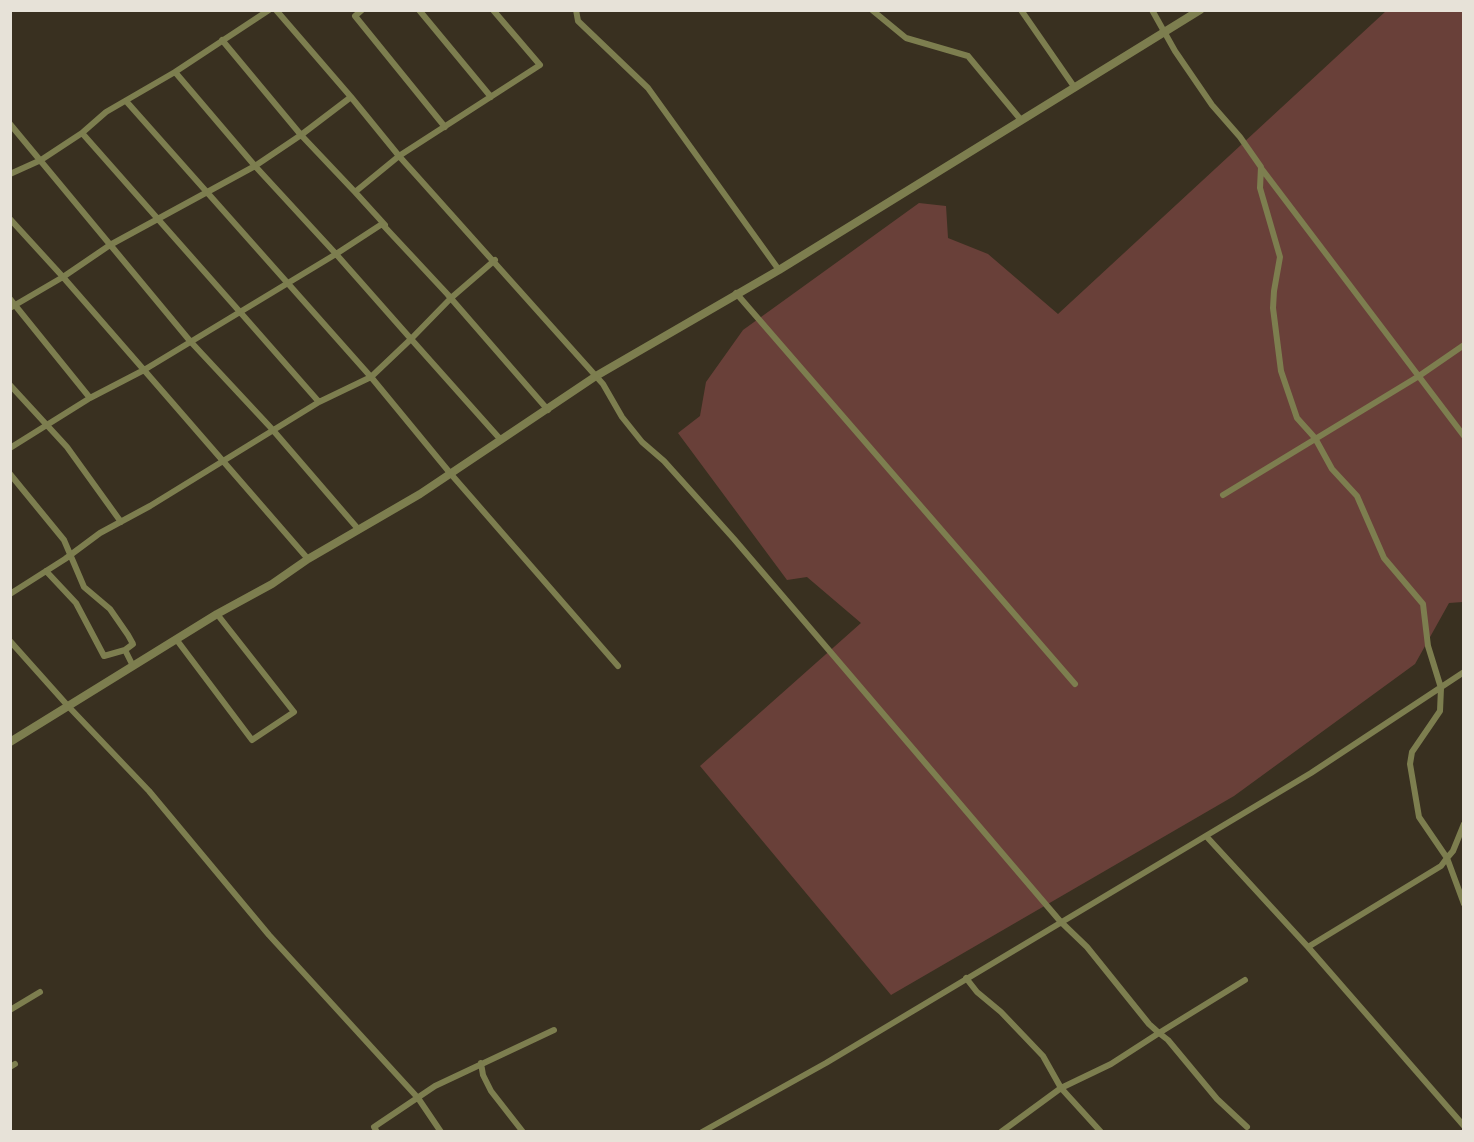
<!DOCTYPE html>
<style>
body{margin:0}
#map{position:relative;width:1474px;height:1142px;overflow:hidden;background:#393020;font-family:"Archivo Narrow",sans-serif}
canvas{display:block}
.frame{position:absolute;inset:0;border:12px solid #e7e2d8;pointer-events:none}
</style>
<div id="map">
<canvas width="1474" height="1142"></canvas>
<div class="frame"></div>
</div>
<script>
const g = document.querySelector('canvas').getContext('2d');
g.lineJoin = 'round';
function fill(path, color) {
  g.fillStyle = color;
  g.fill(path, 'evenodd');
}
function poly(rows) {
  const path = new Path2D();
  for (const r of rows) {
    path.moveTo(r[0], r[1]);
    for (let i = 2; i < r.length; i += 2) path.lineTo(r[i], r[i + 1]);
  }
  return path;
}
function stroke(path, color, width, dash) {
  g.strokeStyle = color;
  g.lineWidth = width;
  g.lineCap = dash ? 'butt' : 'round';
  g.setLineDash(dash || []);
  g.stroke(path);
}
fill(poly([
 [1386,11,1463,11,1463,602,1449,603,1415,664,1234,796,891,995,700,766,861,623,807,577,787,580,678,433,700,416,706,382,743,330,919,203,946,206,948,238,988,254,1058,314]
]), '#694039');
stroke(poly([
 [269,10,175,72,255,166,301,135,355,192,399,156,351,97],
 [362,10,355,16,445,127],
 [419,10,491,97],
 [493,10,540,65,399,156,603,384,622,417,642,442,664,461,734,539,1060,921,1087,947,1149,1024,1159,1033,1245,980],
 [576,10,578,21,648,88,779,270],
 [872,10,906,38,968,56,1021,120],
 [1021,10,1075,88],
 [1152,10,1175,51,1212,105,1240,137,1261,167,1260,188,1280,257,1274,291,1273,308,1281,371,1297,418,1315,438,1332,469,1357,496,1384,558,1423,604,1428,646,1441,688,1440,711,1412,752,1410,764,1419,817,1447,858,1441,866,1308,947],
 [222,40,301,135,351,97,276,10],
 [126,101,371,377,411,339,501,440],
 [10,124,190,341,272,429,359,530],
 [1261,168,1464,436],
 [10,174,41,160,82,133,106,112,175,72],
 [355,192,385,225],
 [10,219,63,277,110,245,255,166,336,254,411,339,451,298,382,224,336,254,240,312,319,402,150,506,100,533,65,559,10,594],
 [736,293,1075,684],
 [448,295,548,410],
 [451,298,495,260],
 [10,299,90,398],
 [10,308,63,277,144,370,240,312,82,133],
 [10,385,67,447,121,522],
 [319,402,371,377,450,473,618,666],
 [10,448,90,398,144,370,308,559],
 [10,474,64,540,84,587,110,609,128,635,133,644,125,650,133,666],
 [1223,495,1419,376,1464,345],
 [46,571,76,603,104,656,125,650],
 [176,639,252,740,294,712,217,614],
 [10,641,68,706,149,791,269,935,418,1098,441,1132],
 [1464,824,1453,851,1447,858,1464,904],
 [1206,836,1308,947,1464,1126],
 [966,978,977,992,1001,1012,1043,1056,1061,1088,1101,1132],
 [10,1010,40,992],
 [481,1063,483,1075,491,1091,523,1132],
 [10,1067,15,1064],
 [377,1132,374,1127,435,1086,554,1030],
 [702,1132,826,1063,1311,773,1464,672],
 [1001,1132,1061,1088,1111,1064,1159,1033,1168,1040,1217,1099,1247,1127]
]), '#7d7e4f', 6);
stroke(poly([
 [10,742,217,614,272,584,308,559,420,494,596,376,779,270,1200,10]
]), '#7d7e4f', 8);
</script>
